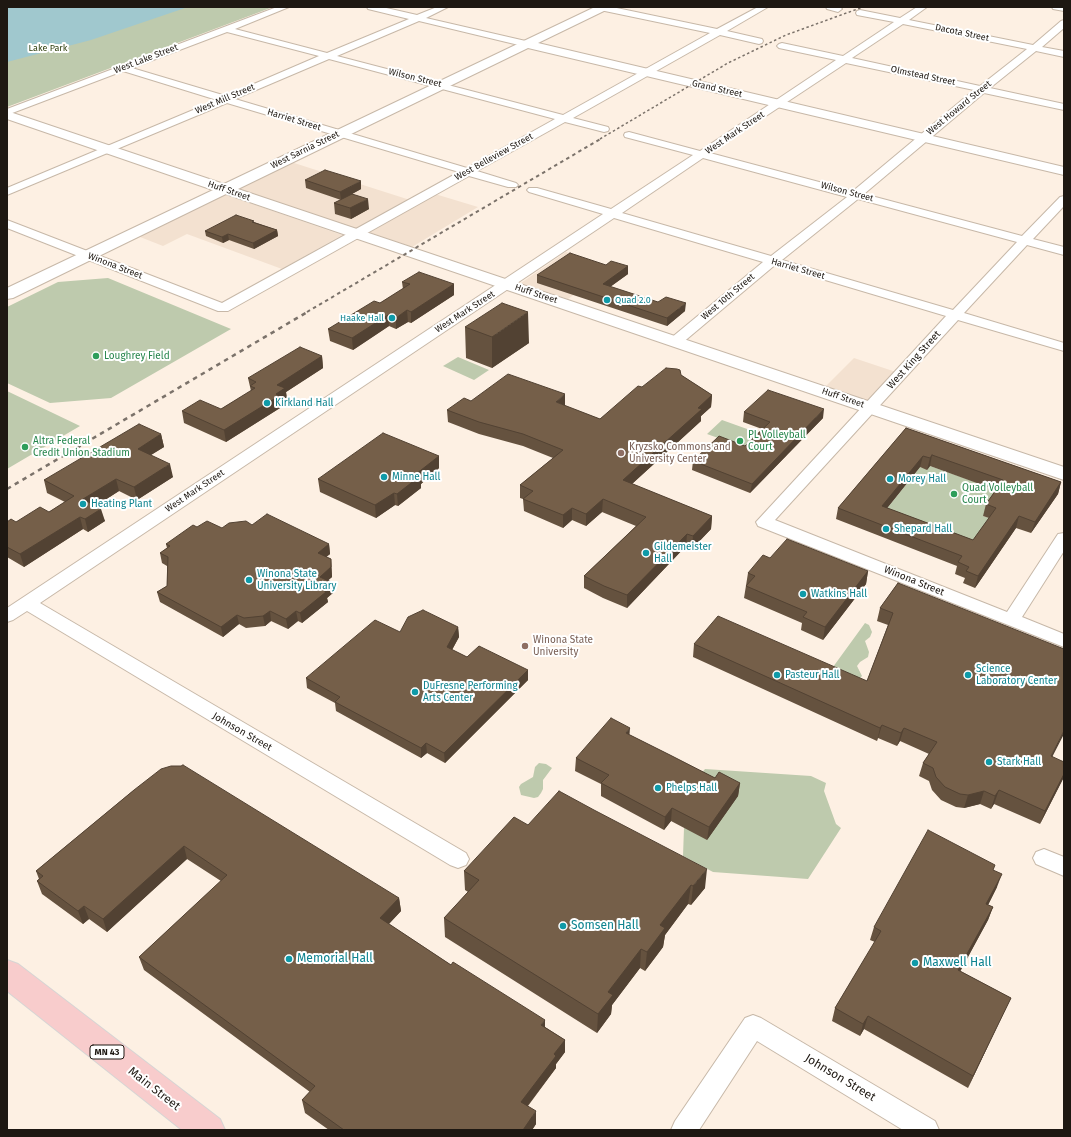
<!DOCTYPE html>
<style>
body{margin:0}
#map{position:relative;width:1071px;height:1137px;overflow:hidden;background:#fdf0e3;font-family:"Fira Sans",sans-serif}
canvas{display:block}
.frame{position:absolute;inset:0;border:8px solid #1e1812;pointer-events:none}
</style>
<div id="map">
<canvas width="1071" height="1137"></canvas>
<div class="frame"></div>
</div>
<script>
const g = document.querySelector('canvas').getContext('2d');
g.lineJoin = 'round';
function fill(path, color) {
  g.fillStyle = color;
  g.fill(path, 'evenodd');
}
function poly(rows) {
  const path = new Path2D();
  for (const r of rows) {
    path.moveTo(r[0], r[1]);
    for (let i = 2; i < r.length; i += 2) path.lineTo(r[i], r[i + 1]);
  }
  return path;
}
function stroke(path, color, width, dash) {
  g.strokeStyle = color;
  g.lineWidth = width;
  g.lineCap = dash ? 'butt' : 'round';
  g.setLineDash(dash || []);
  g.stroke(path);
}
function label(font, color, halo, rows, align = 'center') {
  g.font = font + ' "Fira Sans",sans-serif';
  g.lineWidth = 4;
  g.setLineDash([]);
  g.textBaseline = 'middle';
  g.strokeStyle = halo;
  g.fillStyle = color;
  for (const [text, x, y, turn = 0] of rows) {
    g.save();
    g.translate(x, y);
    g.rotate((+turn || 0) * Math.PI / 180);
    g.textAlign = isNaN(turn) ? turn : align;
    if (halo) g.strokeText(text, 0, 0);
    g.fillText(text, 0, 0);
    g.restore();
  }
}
fill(poly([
 [291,162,410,200,356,229,236,188],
 [221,193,342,235,282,269,187,234,163,246,135,235],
 [435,194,478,207,412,247,368,232],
 [566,252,612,267,568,299,521,283],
 [854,358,896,372,868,401,826,386]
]), '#f3e1d0');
fill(poly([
 [7,7,273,7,7,107],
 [108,278,231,329,111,398,50,403,7,383,7,307,58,282],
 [458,357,489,370,474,380,443,366],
 [7,391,80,426,7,469],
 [722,420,761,434,746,448,707,434],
 [930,466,1001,491,983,516,997,520,970,551,880,517,920,467,927,469],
 [865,623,869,625,872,632,870,637,865,641,869,652,868,657,860,662,857,666,862,676,860,678,857,678,833,667],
 [539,763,546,764,552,768,543,780,543,789,541,793,538,797,534,798,521,795,519,787,521,784,533,777,535,767],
 [705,769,811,776,826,783,824,791,836,824,841,828,808,879,713,872,683,856,684,828,701,774]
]), '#becaad');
fill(poly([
 [7,7,188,7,91,40,7,62]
]), '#a0c8ce');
const street = poly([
 [277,7,289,7,235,29,327,53,409,19,368,9,367,7,382,7,417,15,437,7,448,7,426,18,530,42,532,44,527,47,419,21,337,56,563,115,710,33,600,10,596,7,612,7,717,29,758,7,768,7,727,31,762,39,763,41,762,43,759,44,720,35,573,118,608,127,609,129,608,131,604,132,565,122,477,171,516,183,518,185,516,187,508,187,469,176,228,311,218,311,7,228,7,220,222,303,459,172,227,103,7,195,7,188,217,100,123,71,7,115,7,109,277,7],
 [227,32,319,56,226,96,132,68,227,32],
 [329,59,555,119,467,168,235,99,329,59],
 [826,7,840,7,842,9,838,12,827,9,826,7],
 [917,7,927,7,909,20,1033,45,1061,21,1064,20,1064,28,1042,47,1064,51,1064,57,1036,51,990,88,1064,104,1064,110,984,93,864,194,1022,236,1060,197,1064,196,1064,206,1033,239,1064,247,1064,255,1027,245,964,313,1064,343,1064,351,958,320,775,520,1007,612,1058,534,1064,533,1064,551,1022,617,1064,634,1064,647,758,526,756,522,946,316,775,265,681,344,671,344,669,341,671,338,763,262,614,218,40,603,466,853,469,859,466,865,458,868,450,865,27,611,13,620,7,622,7,608,603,214,529,192,527,190,529,188,537,188,611,209,693,155,625,137,624,135,625,133,629,132,700,151,836,60,779,48,777,46,779,44,782,43,843,56,894,22,857,15,856,13,857,11,860,10,900,18,917,7],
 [903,24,1027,49,980,86,852,58,903,24],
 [846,63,974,90,853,191,710,153,846,63],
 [703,158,847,197,771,256,622,213,703,158],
 [858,199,1017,242,953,310,782,260,858,199],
 [1044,849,1064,857,1064,876,1036,864,1033,858,1036,852,1044,849],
 [753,1015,761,1018,935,1121,939,1130,903,1130,757,1041,699,1130,671,1130,675,1121,745,1018,753,1015]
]);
const secondary = poly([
 [595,7,609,7,608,9,538,43,1064,167,1064,175,528,48,238,189,1064,467,1064,480,226,194,13,298,7,299,7,288,213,190,7,119,7,111,224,184,595,7],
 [1052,7,1064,7,1064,11,1053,9,1052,7]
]);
const primary = poly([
 [7,960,18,964,220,1119,225,1130,182,1130,7,991,7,960]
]);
stroke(street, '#c7b8a8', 2);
stroke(secondary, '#c7b8a8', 2);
stroke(primary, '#d6d5d4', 2);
fill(street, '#fff');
fill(secondary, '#fff');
fill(primary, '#f8cccc');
stroke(poly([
 [600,139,728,63,786,35,863,7]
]), '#7b726a', 1.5, [2.5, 2.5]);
stroke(poly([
 [307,312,602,138]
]), '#7b726a', 2, [3.5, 3.5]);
stroke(poly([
 [7,489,309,311]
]), '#7b726a', 2.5, [4.5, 4.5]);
fill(poly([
 [305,180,361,189,352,194,369,209,351,219,335,214,334,203,341,200,306,188],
 [254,222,277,230,278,236,254,249,229,240,223,243,206,236,205,231],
 [606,265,628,266,628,274,610,287,685,311,667,326,537,283,537,275],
 [402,282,454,284,454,295,411,323,408,322,396,329,389,326,353,350,330,341,328,329,380,303,403,289],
 [465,327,529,343,492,368,466,358],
 [322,356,323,368,286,392,287,400,280,405,280,408,226,442,184,423,182,411,221,409,251,391,248,378],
 [681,375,712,395,711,407,701,416,701,421,632,484,712,516,711,529,692,549,686,546,627,608,603,598,584,588,584,576,636,526,602,512,586,526,572,520,563,528,524,511,523,499,520,498,520,485,553,458,523,446,479,434,448,422,447,410,471,401,565,406,600,419,642,387],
 [744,412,823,418,750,493,692,470,693,461,745,446,762,429,743,422],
 [906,428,1061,482,1058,494,1031,533,1016,528,975,588,963,583,965,578,955,574,957,566,836,519,838,508],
 [930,466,996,490,986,504,983,516,989,518,973,540,887,508,920,467,927,470],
 [161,434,164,447,151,455,173,477,137,500,119,491,96,506,105,521,88,532,83,529,24,567,7,557,7,522,16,522,49,512,65,502,47,493,44,480],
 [439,456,439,468,421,484,421,488,398,506,395,505,376,518,320,492,318,479],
 [252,525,329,544,330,554,326,557,331,559,332,577,328,580,333,583,334,592,327,598,328,602,302,623,298,621,288,629,271,621,265,626,246,628,239,624,223,637,160,602,157,592,167,586,167,566,162,563,160,553,167,548,166,544,197,527,222,528],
 [770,558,868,571,866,584,823,640,801,630,802,623,744,598,748,573],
 [898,583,1053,757,1064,777,1040,824,994,804,991,809,980,804,964,808,956,807,941,800,932,790,929,781,919,776,923,763,929,754,900,741,897,746,878,738,877,741,693,657,694,644,867,681,888,625,877,621,880,608],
 [458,627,459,637,452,650,467,657,528,670,528,680,445,763,427,753,421,758,336,711,335,703,307,688,306,678,400,632],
 [630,735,715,778,740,783,738,796,707,840,671,821,664,830,601,796,601,784,575,771,576,758],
 [134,790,399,898,401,911,389,924,545,1027,565,1040,565,1052,556,1064,556,1068,528,1106,536,1124,532,1130,329,1130,305,1113,302,1100,310,1092,144,970,139,957,221,881,187,859,107,932,89,919,83,924,42,894,37,881,39,879,36,871],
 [528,825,705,888,691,905,688,904,665,935,663,947,645,971,640,968,612,1005,611,1014,597,1033,445,937,444,918,468,892,465,890,464,871],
 [994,870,997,887,988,905,993,907,988,920,960,971,1011,998,1005,1010,968,1088,864,1029,860,1036,832,1021,835,1008,875,942,870,940,874,927]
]), '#65523f');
fill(poly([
 [361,181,361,189,341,200,340,192],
 [368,199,369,209,351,219,350,208],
 [277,230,278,236,254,249,253,243],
 [228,234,229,240,223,243,222,237],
 [628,266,628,274,603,292,603,284],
 [454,284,454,295,411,323,411,312],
 [686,303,685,311,667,326,667,318],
 [407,310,408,322,396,329,396,318],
 [528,312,529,343,492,368,492,337],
 [388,315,389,326,353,350,352,338],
 [322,356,323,368,286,392,287,400,280,405,280,408,226,442,224,430,277,385],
 [565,394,565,406,556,402],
 [712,395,711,407,701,416,701,421,622,493,623,480],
 [824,409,823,418,750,493,752,484],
 [161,434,164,447,141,461,138,449],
 [932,455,930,466,927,470,930,458],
 [439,456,439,468,421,484,421,488,398,506,397,494,416,474],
 [923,456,920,467,880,517,882,506],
 [170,464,173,477,137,500,134,487],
 [116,479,119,491,86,512,83,499],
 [1061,482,1058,494,1031,533,1035,522],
 [394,493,395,505,376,518,375,505],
 [603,499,602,512,586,526,586,514],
 [572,508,572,520,563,528,563,515],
 [101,509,105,521,88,532,85,519],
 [712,516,711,529,692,549,693,536],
 [1019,516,1016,528,975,588,978,576],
 [80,517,83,529,24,567,20,554],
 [687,534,686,546,627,608,627,595],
 [329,544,330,554,319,563,318,553],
 [331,559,332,577,322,586,320,577],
 [868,571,866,584,823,640,825,627],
 [333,583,334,592,327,598,328,602,302,623,300,613,323,590],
 [270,611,271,621,265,626,263,616],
 [296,611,298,621,288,629,286,619],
 [237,615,239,624,223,637,221,627],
 [458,627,459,637,448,657,447,647],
 [528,670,528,680,445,763,444,753],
 [882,725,878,738,877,741,880,728],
 [630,728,629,741,626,733],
 [904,728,900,741,897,746,901,733],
 [1064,731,1064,734,1046,769,1051,756],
 [426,743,427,753,421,758,421,748],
 [1064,774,1064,777,1040,824,1045,811],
 [740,783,738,796,707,840,709,827],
 [999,790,994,804,991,809,995,796],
 [984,791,980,804,964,808,968,795],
 [672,808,671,821,664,830,665,817],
 [184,846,187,859,107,932,103,919],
 [707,869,705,888,691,905,693,886],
 [1002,874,997,887,982,917,986,904],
 [691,885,688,904,665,935,663,947,645,971,647,952,660,925],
 [399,898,401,911,382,931,380,918],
 [84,906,89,919,83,924,78,911],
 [993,907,988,920,954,983,958,970],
 [641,949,640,968,612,1005,611,1014,597,1033,598,1014,608,992],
 [1011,998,1005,1010,968,1088,973,1076],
 [868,1016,864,1029,860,1036,863,1024],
 [545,1020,545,1033,541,1025],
 [565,1040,565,1052,556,1064,556,1068,521,1114,521,1102,554,1054],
 [536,1111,536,1124,532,1130,523,1130]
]), '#524233');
const building = poly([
 [325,170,361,181,340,192,305,180,325,170],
 [352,194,368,199,350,208,334,203,352,194],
 [236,215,254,221,252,222,277,230,253,243,228,234,222,237,205,231,236,215],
 [570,253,606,265,611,261,628,266,603,284,658,302,666,297,686,303,667,318,537,275,570,253],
 [419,272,454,284,411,312,407,310,396,318,388,315,352,338,328,329,374,301,380,303,410,284,402,282,419,272],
 [502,303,528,312,492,337,465,327,502,303],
 [300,347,322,356,277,385,285,388,276,394,279,396,224,430,182,411,200,400,221,409,255,388,250,386,256,382,248,378,300,347],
 [666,368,677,369,680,370,681,375,712,395,698,408,702,409,623,480,712,516,693,536,687,534,627,595,604,586,584,576,646,517,603,499,586,514,572,508,563,515,523,499,533,491,520,485,563,450,523,434,479,422,447,410,464,398,471,401,508,374,565,394,556,402,600,419,638,386,642,387,666,368],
 [768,390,824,409,752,484,693,461,719,436,745,446,770,422,744,412,768,390],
 [139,424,161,434,138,449,170,464,134,487,116,479,83,499,101,509,85,519,80,517,20,554,7,547,7,522,11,519,16,522,40,507,49,512,74,496,44,480,139,424],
 [906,428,1061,482,1035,522,1019,516,978,576,966,571,969,567,958,562,962,556,838,508,906,428],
 [932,455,1003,480,986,504,996,508,973,540,882,506,923,456,930,458,932,455],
 [383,433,439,456,416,474,420,476,397,494,394,493,375,505,318,479,383,433],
 [267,514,329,544,318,553,331,559,331,567,320,577,333,583,323,590,326,592,300,613,296,611,286,619,270,611,263,616,244,618,237,615,221,627,157,592,167,586,168,557,160,553,170,546,166,544,193,525,197,527,207,521,222,528,229,523,246,521,252,525,267,514],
 [787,539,868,571,825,627,803,617,807,612,746,586,755,576,748,573,763,555,770,558,787,539],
 [898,583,1064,649,1064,731,1051,756,1064,762,1064,774,1045,811,999,790,995,796,984,791,968,795,960,794,945,787,936,777,933,768,923,763,937,742,904,728,901,733,882,725,880,728,694,644,718,616,867,681,893,613,880,608,898,583],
 [423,610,458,627,447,647,467,657,479,646,528,670,444,753,426,743,421,748,335,702,340,697,306,678,375,620,400,632,408,617,423,610],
 [611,718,630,728,626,733,670,755,715,778,719,772,740,783,709,827,672,808,665,817,601,783,609,775,576,758,611,718],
 [183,765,399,898,380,918,451,965,453,962,545,1020,541,1025,565,1040,554,1054,556,1056,521,1102,536,1111,523,1130,344,1130,302,1100,315,1086,139,957,227,875,184,846,103,919,84,906,78,911,37,881,43,876,36,871,134,790,161,769,171,766,181,766,183,765],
 [559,791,594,810,707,869,693,886,691,885,660,925,665,928,647,952,641,949,608,992,613,995,598,1014,444,918,479,880,464,871,514,817,528,825,559,791],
 [928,830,995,865,993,870,1002,874,986,904,993,907,958,970,1011,998,973,1076,868,1016,863,1024,835,1008,881,931,874,927,928,830]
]);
fill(building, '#755f49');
stroke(building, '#524233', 1);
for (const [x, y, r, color] of [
 [607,300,4,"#0f9aa8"],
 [392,318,4,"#0f9aa8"],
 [96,356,4,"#2e9e5b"],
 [267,403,4,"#0f9aa8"],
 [740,441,4,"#2e9e5b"],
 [25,447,4,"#2e9e5b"],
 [621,453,4,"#8d6e63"],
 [384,477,4,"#0f9aa8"],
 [890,479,4,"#0f9aa8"],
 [954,494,4,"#2e9e5b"],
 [83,504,4,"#0f9aa8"],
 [886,529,4,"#0f9aa8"],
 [646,553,4,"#0f9aa8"],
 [249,580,4,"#0f9aa8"],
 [803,594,4,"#0f9aa8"],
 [525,646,4,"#8d6e63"],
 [777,675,4,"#0f9aa8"],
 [968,675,4,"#0f9aa8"],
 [415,692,4,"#0f9aa8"],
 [989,762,4,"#0f9aa8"],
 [658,788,4,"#0f9aa8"],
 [563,926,4,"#0f9aa8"],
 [289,959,4,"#0f9aa8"],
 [915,963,4,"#0f9aa8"]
]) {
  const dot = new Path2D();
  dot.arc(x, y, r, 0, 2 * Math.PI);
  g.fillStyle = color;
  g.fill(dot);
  stroke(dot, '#fff', 1.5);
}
label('9px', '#1e1812', '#fff', [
 ["Dacota Street",962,33,12],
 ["West Lake Street",146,59,-21],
 ["Olmstead Street",923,76,12],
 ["Wilson Street",415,78,14],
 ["Grand Street",717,89,13],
 ["West Mill Street",225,99,-23],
 ["West Howard Street",959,108,-39],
 ["Harriet Street",294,120,17],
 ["West Mark Street",735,133,-34],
 ["West Sarnia Street",305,150,-26],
 ["West Belleview Street",494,157,-29],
 ["Huff Street",229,191,19],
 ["Wilson Street",847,192,15],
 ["Winona Street",115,266,21],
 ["Harriet Street",798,269,16],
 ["Huff Street",536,294,18],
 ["West 10th Street",728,297,-40],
 ["West Mark Street",465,312,-33],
 ["Huff Street",843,398,19],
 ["West Mark Street",195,491,-34]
]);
label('9px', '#30400f', '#fff', [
 ["Lake Park",48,48]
]);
label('9px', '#0d838f', '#fff', [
 ["Quad 2.0",615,300],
 ["Haake Hall",384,318,"right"]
], 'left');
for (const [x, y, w] of [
 [107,1052,34]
]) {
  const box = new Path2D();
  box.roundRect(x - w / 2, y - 7, w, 14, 3);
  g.fillStyle = '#fff';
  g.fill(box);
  stroke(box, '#1e1812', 1);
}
label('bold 9px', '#1e1812', null, [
 ["MN 43",107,1052]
]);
label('10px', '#27864d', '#fff', [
 ["Loughrey Field",104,356],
 ["PL Volleyball",748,435],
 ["Court",748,447],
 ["Altra Federal",33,441],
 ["Credit Union Stadium",33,453],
 ["Quad Volleyball",962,488],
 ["Court",962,500]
], 'left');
label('10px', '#1e1812', '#fff', [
 ["West King Street",914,360,-48],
 ["Winona Street",914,581,22],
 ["Johnson Street",242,732,30]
]);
label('10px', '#0d838f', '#fff', [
 ["Kirkland Hall",275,403],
 ["Minne Hall",392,477],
 ["Morey Hall",898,479],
 ["Heating Plant",91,504],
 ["Shepard Hall",894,529],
 ["Gildemeister",654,547],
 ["Hall",654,559],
 ["Winona State",257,574],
 ["University Library",257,586],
 ["Watkins Hall",811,594],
 ["Science",976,669],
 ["Laboratory Center",976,681],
 ["Pasteur Hall",785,675],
 ["DuFresne Performing",423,686],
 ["Arts Center",423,698],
 ["Stark Hall",997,762],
 ["Phelps Hall",666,788]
], 'left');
label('10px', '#785e54', '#fff', [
 ["Kryzsko Commons and",629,447],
 ["University Center",629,459],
 ["Winona State",533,640],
 ["University",533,652]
], 'left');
label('12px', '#0d838f', '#fff', [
 ["Somsen Hall",571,926],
 ["Memorial Hall",297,959],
 ["Maxwell Hall",923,963]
], 'left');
label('12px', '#1e1812', '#fff', [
 ["Johnson Street",840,1078,31],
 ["Main Street",154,1089,38]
]);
</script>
